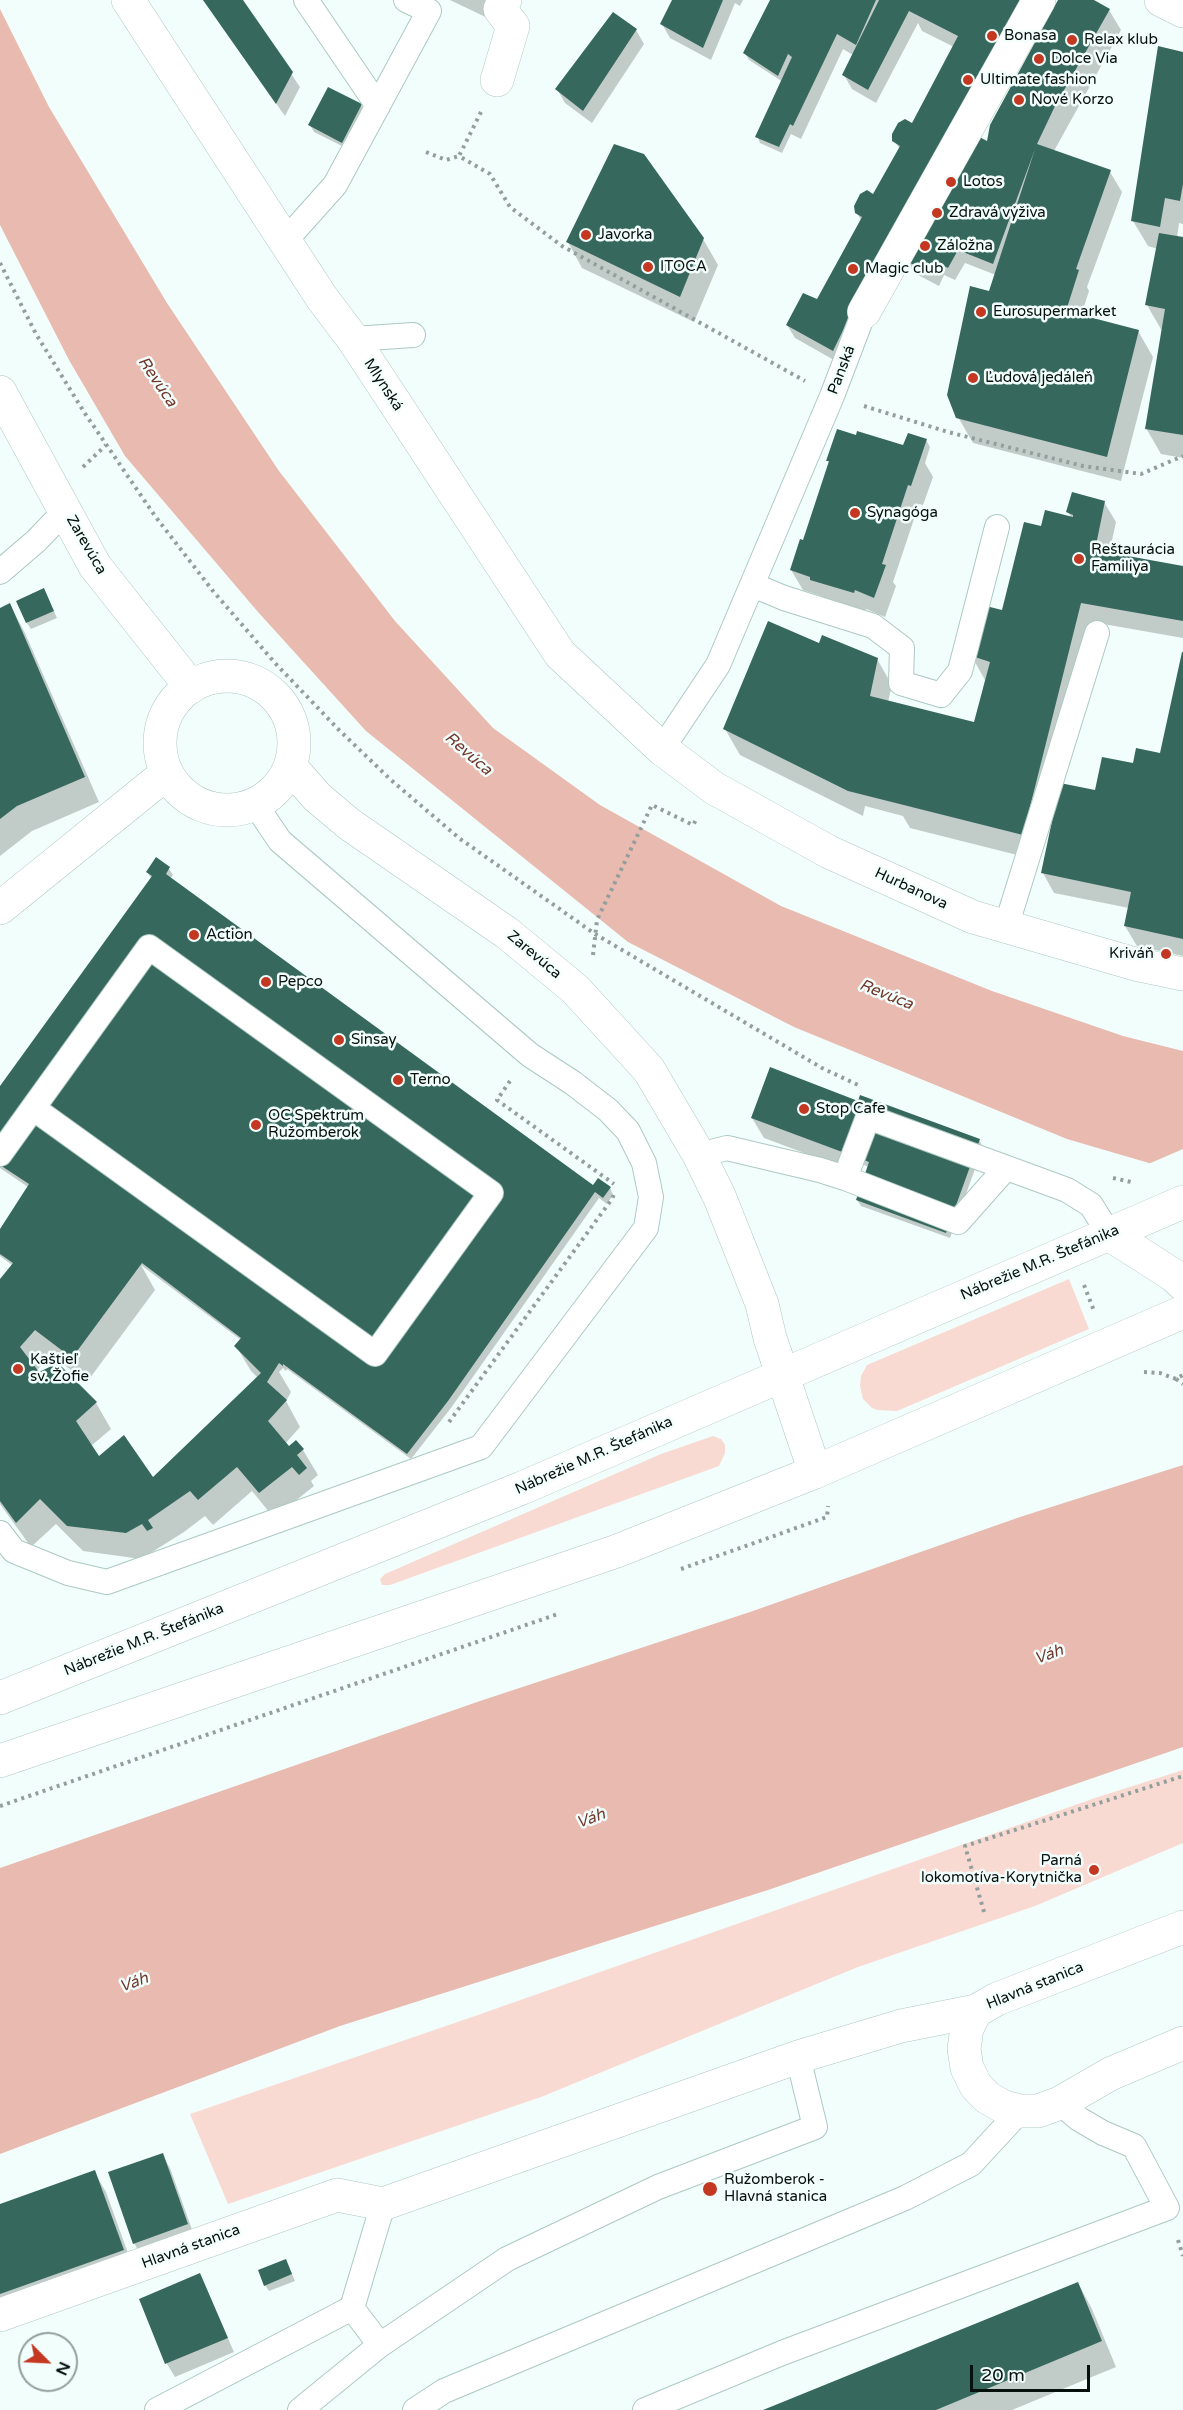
<!DOCTYPE html>
<meta charset="utf-8">
<style>
body{margin:0}
#map{position:relative;width:1183px;height:2410px;overflow:hidden;background:#f2fefb;font-family:"Varela Round",sans-serif}
canvas{display:block}
.north{position:absolute;left:18px;top:2332px;width:60px;height:60px;box-sizing:border-box;background:#f2fefb;border:2px solid #949f9c;border-radius:50%;rotate:114deg;font-size:16px;font-weight:700;line-height:24px;text-align:center;color:#06100d}
.north::after{content:'';display:block;margin:auto;width:21px;height:27px;background:#c43822;clip-path:polygon(50% 0,100% 100%,50% 72%,0 100%)}
.scale{position:absolute;left:970px;top:2365px;width:120px;height:27px;box-sizing:border-box;border:3px solid #06100d;border-top:0;padding-left:8px;font-size:18px;line-height:21px;white-space:nowrap;color:#06100d;-webkit-text-stroke:4px #f2fefb;paint-order:stroke}
</style>
<div id="map">
<canvas width="1183" height="2410"></canvas>
<div class="north">N</div>
<div class="scale">20 m</div>
</div>
<script>
const g = document.querySelector('canvas').getContext('2d');
g.lineJoin = 'round';
function fill(path, color) {
  g.fillStyle = color;
  g.fill(path, 'evenodd');
}
function poly(rows) {
  const path = new Path2D();
  for (const r of rows) {
    if (r.length === 3) {
      path.moveTo(r[0] + r[2], r[1]);
      path.arc(r[0], r[1], r[2], 0, 2 * Math.PI);
      continue;
    }
    path.moveTo(r[0], r[1]);
    for (let i = 2; i < r.length; i += 2) path.lineTo(r[i], r[i + 1]);
  }
  return path;
}
function stroke(path, color, width, dash) {
  g.strokeStyle = color;
  g.lineWidth = width;
  g.lineCap = dash ? 'butt' : 'round';
  g.setLineDash(dash || []);
  g.stroke(path);
}
function label(font, color, halo, rows, align = 'center') {
  g.font = font + ' "Varela Round",sans-serif';
  g.lineWidth = 5;
  g.setLineDash([]);
  g.textBaseline = 'middle';
  g.strokeStyle = halo;
  g.fillStyle = color;
  for (const [text, x, y, turn = 0] of rows) {
    g.save();
    g.translate(x, y);
    g.rotate((+turn || 0) * Math.PI / 180);
    g.textAlign = isNaN(turn) ? turn : align;
    if (halo) g.strokeText(text, 0, 0);
    g.fillText(text, 0, 0);
    g.restore();
  }
}
fill(poly([
 [1069,1279,1089,1329,897,1411,878,1410,872,1408,863,1399,860,1386,861,1376,867,1365],
 [713,1436,721,1439,725,1445,725,1453,719,1466,390,1585,382,1585,380,1579,385,1574,661,1454],
 [1183,1770,1183,1843,1035,1906,858,1967,541,2097,228,2204,190,2114,475,2016,1095,1798]
]), '#f9dad3');
fill(poly([
 [0,9,49,107,167,303,279,471,395,621,493,728,600,805,781,906,992,991,1123,1036,1183,1051,1183,1173,1067,1139,794,1027,628,942,366,731,258,612,125,456,69,360,0,225],
 [1183,1465,1183,1747,768,1890,340,2026,0,2154,0,1868,480,1701,750,1612,1020,1517]
]), '#e8bab0');
fill(poly([
 [1183,1149,1183,1176,1146,1165]
]), '#f2fefb');
fill(poly([
 [203,0,241,0,300,87,285,116],
 [450,0,510,0,498,23],
 [674,0,743,0,740,6,735,3,711,60,670,38,662,24],
 [771,0,1042,0,841,364,795,338,787,325,818,301,861,220,856,212,873,197,900,149,894,141,912,125,954,47,922,31,918,23,876,103,852,89,844,75,853,55,843,49,801,139,791,134,782,153,760,143,757,136,783,82,749,60,745,53],
 [1060,0,1091,0,1109,10,1121,30,1054,151,1110,172,1122,192,1087,287,1089,291,1081,316,1138,331,1153,357,1121,481,973,443,958,417,996,275,965,263,955,280,944,275,939,286,914,273,906,260,992,146],
 [636,30,644,44,592,123,565,103,557,89],
 [1183,54,1183,224,1179,223,1177,238,1183,239,1183,458,1161,454,1146,428,1162,331,1147,305,1158,249,1148,246,1133,221],
 [361,105,364,111,346,148,314,132,310,125],
 [703,239,718,265,694,322,582,268,568,242],
 [926,440,930,447,925,463,933,477,923,505,919,504,893,582,896,586,885,617,866,609,865,612,823,599,821,596,803,590,791,570,804,542,830,464,828,461,904,447],
 [1104,502,1116,522,1109,554,1183,567,1183,638,1092,622,1037,860,910,828,903,816,865,806,863,816,740,755,725,729,819,645,877,659,892,685,888,702,975,724,985,680,971,655,1006,613,1042,528,1072,519,1068,512],
 [47,597,57,618,31,629,27,623],
 [10,605,24,631,99,802,32,831,0,856,0,609],
 [1183,654,1183,956,1137,946,1125,926,1129,908,1054,893,1043,873,1097,792,1136,765,1161,757],
 [169,869,173,875,170,879,593,1187,610,1188,613,1195,607,1204,599,1198,451,1408,411,1459,287,1369,286,1371,283,1368,279,1372,291,1392,286,1401,300,1427,285,1444,289,1448,303,1450,318,1475,311,1481,314,1486,274,1518,252,1491,213,1525,205,1516,184,1532,141,1559,83,1551,56,1524,31,1547,0,1504,0,1281,12,1265,0,1256,0,1232,28,1187,0,1168,0,1088,151,878,147,872],
 [141,1265,241,1340,236,1346,251,1371,258,1378,153,1479,99,1458,91,1446,111,1429,96,1403,58,1365,38,1374,36,1371,51,1355,87,1382,155,1290],
 [858,1103,979,1140,983,1147,950,1238,861,1206,857,1200,869,1167,854,1161,850,1170,764,1138,752,1118],
 [162,2155,170,2168,195,2238,142,2257,134,2243],
 [94,2172,106,2192,134,2270,0,2318,0,2206],
 [289,2267,295,2281,269,2291,265,2285],
 [200,2275,234,2352,175,2377,167,2364,141,2300],
 [1078,2283,1092,2309,1116,2367,1012,2410,768,2410]
]), '#0003');
fill(poly([
 [203,0,243,0,293,72,276,104],
 [672,0,723,0,703,48,660,24],
 [770,0,876,0,856,45,837,34,793,126,790,124,779,147,755,137,792,57,788,54,778,76,743,53],
 [879,0,1020,0,884,246,833,351,786,325,803,293,817,299,862,217,855,213,854,206,860,194,867,190,873,194,900,146,892,141,892,134,898,123,905,119,912,123,958,36,909,11,868,90,842,75],
 [1058,0,1094,0,1110,9,1055,106,1037,144,1111,170,1076,269,1079,270,1066,311,1139,330,1107,457,956,418,947,395,970,286,989,291,1035,149,993,264,958,250,948,268,936,262,931,273,904,260,970,132,987,141,990,125],
 [613,12,637,29,583,111,555,89],
 [1158,46,1183,52,1183,184,1180,201,1165,198,1160,227,1131,221],
 [328,87,362,104,342,143,308,125],
 [614,144,644,154,704,238,680,297,566,242],
 [1159,233,1183,237,1183,435,1145,429,1165,309,1145,305],
 [837,429,856,435,857,431,903,445,908,433,927,439,911,486,908,485,882,564,886,565,874,598,855,590,854,593,810,580,810,577,790,570,800,539,803,540,829,461,826,461],
 [1072,492,1105,501,1095,550,1183,566,1183,621,1081,603,1023,835,848,791,723,729,768,621,819,643,822,635,878,658,870,696,974,722,990,662,969,655,982,605,1002,610,1024,522,1041,526,1045,510,1073,517,1073,515,1066,512],
 [44,588,54,611,26,623,16,601],
 [10,603,85,777,17,806,0,819,0,608],
 [1182,652,1183,652,1183,939,1124,926,1131,892,1041,873,1060,783,1095,790,1102,757,1133,763,1136,748,1160,753],
 [156,857,170,867,166,874,593,1185,598,1178,611,1187,603,1198,595,1192,448,1401,407,1454,283,1364,283,1366,279,1363,267,1382,287,1400,268,1421,289,1446,296,1440,304,1449,297,1455,307,1468,299,1475,292,1467,259,1493,237,1467,198,1500,190,1491,148,1520,153,1528,147,1531,142,1524,126,1533,67,1526,40,1499,16,1523,0,1501,0,1279,13,1263,0,1254,0,1229,29,1184,0,1165,0,1086,152,876,146,872],
 [142,1263,241,1338,234,1346,261,1373,153,1477,124,1435,99,1456,76,1421,97,1402,58,1363,39,1372,20,1347,35,1330,72,1358],
 [770,1067,858,1101,860,1095,980,1139,946,1233,856,1200,869,1162,751,1118],
 [163,2153,188,2224,133,2244,108,2172],
 [95,2170,124,2250,0,2294,0,2204],
 [286,2259,292,2274,264,2286,258,2270],
 [200,2273,228,2338,165,2364,139,2299],
 [1078,2282,1102,2341,936,2410,763,2410]
]), '#37685d');
const lane = poly([
 [306,0,378,106],
 [285,241,335,185,429,11,406,0],
 [353,339,413,335],
 [0,572,36,541,66,510],
 [753,585,784,598,873,626,902,648,901,683,941,695,960,671,997,527],
 [662,749,718,665,832,396,864,312],
 [1006,927,1097,633],
 [0,1154,33,1108,149,947,491,1193,375,1354,33,1108],
 [699,1155,727,1148,820,1170,845,1178,868,1117,1067,1190,1091,1205,1109,1234],
 [845,1178,958,1222,1006,1168],
 [0,1533,14,1551,68,1573,107,1582,481,1447,646,1228,651,1197,644,1163,628,1131,608,1110,573,1083,530,1055,280,841,255,804],
 [383,2204,352,2308,380,2345,507,2259,658,2187,815,2127,798,2057],
 [157,2410,352,2308],
 [300,2410,380,2345],
 [415,2410,444,2391,905,2198,971,2164,1020,2111],
 [645,2410,782,2353,1167,2208,1134,2146,1103,2133,1079,2119,1060,2103]
]);
const street = poly([
 [128,0,322,298,353,339,560,654,662,749,714,788,829,852,973,917,1135,964,1183,974],
 [1161,0,1183,11],
 [497,80,513,26,500,9,505,0],
 [864,312,1039,0],
 [0,392,95,566,191,687],
 [227,743,67],
 [290,766,317,797,349,824,507,933,575,989,649,1070,699,1155,720,1198,762,1304,770,1338,815,1472],
 [0,908,167,773],
 [1183,1927,997,1999,976,2011,967,2028,964,2049,967,2068,976,2086,988,2098,1004,2107,1020,2111,1038,2111,1060,2103,1110,2074,1183,2043],
 [0,2315,337,2195,383,2204,798,2057,901,2026,976,2011]
]);
const secondary = poly([
 [1109,1234,1173,1275,1183,1284]
]);
const primary = poly([
 [0,1698,522,1488,1183,1202],
 [0,1761,617,1551,815,1472,1183,1312]
]);
stroke(lane, '#acc9c2', 26);
stroke(street, '#acc9c2', 34);
stroke(secondary, '#acc9c2', 34);
stroke(primary, '#acc9c2', 34);
stroke(poly([
 [481,112,459,156,490,174,510,207,562,246,805,381],
 [426,152,446,160,459,156],
 [0,263,36,334,84,412,155,516,213,591,275,663,338,729,391,780,459,838,595,934,822,1068,858,1085],
 [864,406,948,432,1083,466,1141,474,1183,456],
 [83,467,106,445],
 [593,955,597,920,652,805,693,825,696,820],
 [510,1081,497,1100,614,1184],
 [1113,1178,1131,1182],
 [1084,1285,1094,1311],
 [1144,1372,1160,1373,1176,1379,1183,1375],
 [1176,1379,1183,1384],
 [449,1422,612,1199,615,1192],
 [681,1569,827,1517,828,1506],
 [0,1806,558,1614],
 [984,1912,965,1846,1183,1776],
 [1178,2240,1183,2256]
]), '#939f9c', 4, [3, 4.5]);
stroke(lane, '#fff', 24);
stroke(street, '#fff', 33);
stroke(secondary, '#fff', 33);
stroke(primary, '#fff', 33);
for (const [x, y, r, color] of [
 [992,36,6,"#c43822"],
 [1072,40,6,"#c43822"],
 [1039,59,6,"#c43822"],
 [968,80,6,"#c43822"],
 [1019,100,6,"#c43822"],
 [951,182,6,"#c43822"],
 [937,213,6,"#c43822"],
 [586,235,6,"#c43822"],
 [925,246,6,"#c43822"],
 [648,267,6,"#c43822"],
 [853,269,6,"#c43822"],
 [981,312,6,"#c43822"],
 [973,378,6,"#c43822"],
 [855,513,6,"#c43822"],
 [1079,559,6,"#c43822"],
 [194,935,6,"#c43822"],
 [1166,954,6,"#c43822"],
 [266,982,6,"#c43822"],
 [339,1040,6,"#c43822"],
 [398,1080,6,"#c43822"],
 [804,1109,6,"#c43822"],
 [256,1125,6,"#c43822"],
 [18,1369,6,"#c43822"],
 [1094,1870,6,"#c43822"],
 [710,2189,8,"#c43822"]
]) {
  const dot = new Path2D();
  dot.arc(x, y, r, 0, 2 * Math.PI);
  g.fillStyle = color;
  g.fill(dot);
  stroke(dot, '#f2fefb', 2);
}
label('15px', '#06100d', '#f2fefb', [
 ["Bonasa",1004,36],
 ["Relax klub",1084,40],
 ["Dolce Via",1051,59],
 ["Ultimate fashion",980,80],
 ["Nové Korzo",1031,100],
 ["Lotos",963,182],
 ["Zdravá výživa",949,213],
 ["Javorka",598,235],
 ["Záložna",937,246],
 ["ITOCA",660,267],
 ["Magic club",865,269],
 ["Eurosupermarket",993,312],
 ["Ľudová jedáleň",985,378],
 ["Synagóga",867,513],
 ["Reštaurácia",1091,550],
 ["Familiya",1091,567],
 ["Action",206,935],
 ["Kriváň",1154,954,"right"],
 ["Pepco",278,982],
 ["Sinsay",351,1040],
 ["Terno",410,1080],
 ["Stop Cafe",816,1109],
 ["OC Spektrum",268,1116],
 ["Ružomberok",268,1133],
 ["Kaštieľ",30,1360],
 ["sv. Žofie",30,1377],
 ["Parná",1082,1861,"right"],
 ["lokomotíva-Korytnička",1082,1878,"right"],
 ["Ružomberok -",724,2180],
 ["Hlavná stanica",724,2197]
], 'left');
label('15px', '#06100d', '#f2fefb', [
 ["Panská",842,370,-69],
 ["Mlynská",383,385,57],
 ["Zarevúca",86,545,60],
 ["Hurbanova",911,889,25],
 ["Zarevúca",534,955,40],
 ["Nábrežie M.R. Štefánika",1040,1263,-23],
 ["Nábrežie M.R. Štefánika",594,1456,-24],
 ["Nábrežie M.R. Štefánika",144,1640,-22],
 ["Hlavná stanica",1035,1986,-22],
 ["Hlavná stanica",191,2247,-20]
]);
label('italic 16px', '#73382d', '#f2fefb', [
 ["Revúca",157,382,56],
 ["Revúca",468,754,41],
 ["Revúca",886,995,22],
 ["Váh",1049,1655,-20],
 ["Váh",591,1819,-20],
 ["Váh",134,1983,-20]
]);
</script>
